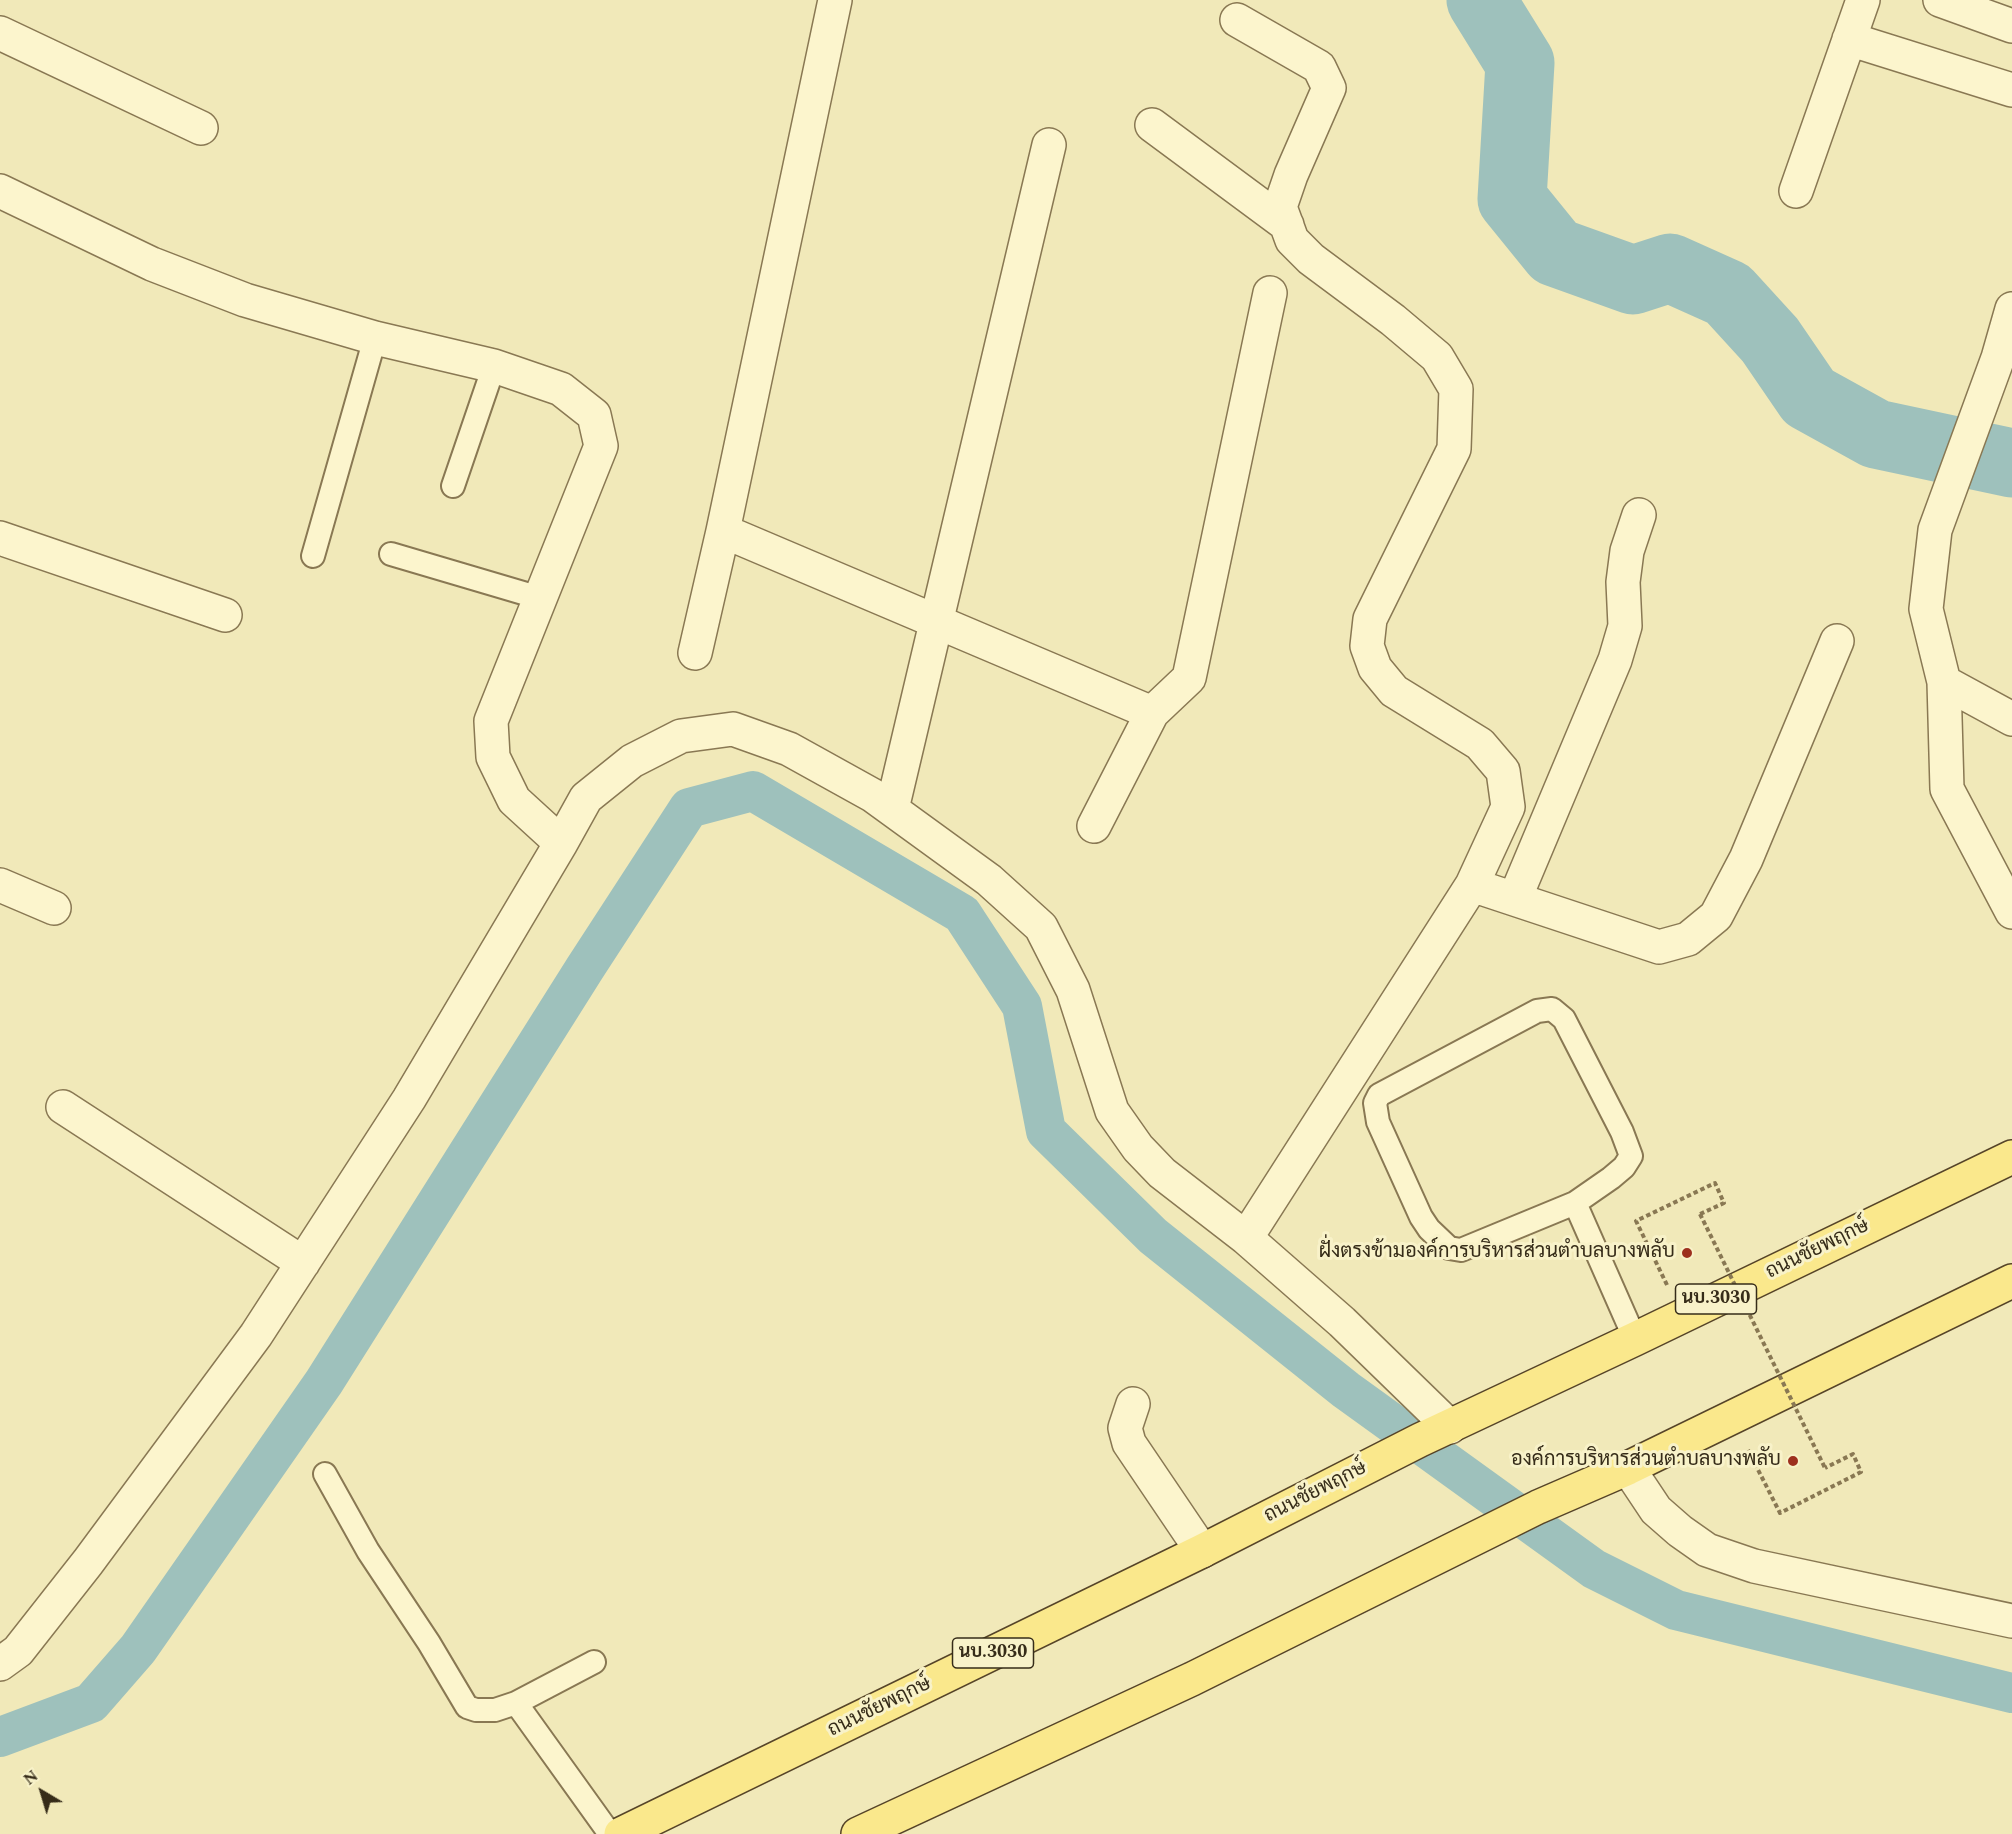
<!DOCTYPE html>
<meta charset="utf-8">
<style>
body{margin:0}
#map{position:relative;width:2012px;height:1834px;overflow:hidden;background:#f1e9b9;font-family:Spectral,serif}
canvas{display:block}
.north{position:absolute;left:12px;top:1762px;width:60px;height:60px;-webkit-text-stroke:4px #f8f2c9;paint-order:stroke;rotate:322deg;font-size:16px;font-weight:700;line-height:24px;text-align:center;color:#362c19}
.north::after{content:'';display:block;margin:auto;width:21px;height:27px;background:#362c19;clip-path:polygon(50% 0,100% 100%,50% 72%,0 100%)}
</style>
<div id="map">
<canvas width="2012" height="1834"></canvas>
<div class="north">N</div>
</div>
<script>
const g = document.querySelector('canvas').getContext('2d');
g.lineJoin = 'round';
function poly(rows) {
  const path = new Path2D();
  for (const r of rows) {
    path.moveTo(r[0], r[1]);
    for (let i = 2; i < r.length; i += 2) path.lineTo(r[i], r[i + 1]);
  }
  return path;
}
function stroke(path, color, width, dash) {
  g.strokeStyle = color;
  g.lineWidth = width;
  g.lineCap = dash ? 'butt' : 'round';
  g.setLineDash(dash || []);
  g.stroke(path);
}
function label(font, color, halo, rows, align = 'center') {
  g.font = font + ' Spectral,Sarabun,serif';
  g.lineWidth = 6;
  g.setLineDash([]);
  g.textBaseline = 'middle';
  g.strokeStyle = halo;
  g.fillStyle = color;
  for (const [text, x, y, turn = 0] of rows) {
    g.save();
    g.translate(x, y);
    g.rotate((+turn || 0) * Math.PI / 180);
    g.textAlign = isNaN(turn) ? turn : align;
    if (halo) g.strokeText(text, 0, 0);
    g.fillText(text, 0, 0);
    g.restore();
  }
}
stroke(poly([
 [0,1737,91,1703,138,1649,324,1382,585,968,689,808,753,791,962,914,1022,1006,1046,1131,1153,1236,1346,1390,1594,1569,1676,1610,2012,1693]
]), '#9ec1bc', 40);
stroke(poly([
 [1481,0,1520,63,1512,199,1555,252,1633,280,1670,268,1728,294,1770,340,1809,397,1876,434,2012,463]
]), '#9ec1bc', 69);
const service = poly([
 [453,486,494,366],
 [391,554,540,598],
 [313,556,375,338],
 [1575,1203,1611,1178,1624,1167,1631,1156,1622,1132,1564,1019,1552,1009,1537,1011,1379,1095,1375,1103,1378,1122,1421,1217,1429,1229,1449,1248,1461,1250,1575,1203,1635,1339],
 [325,1474,368,1551,429,1643,467,1707,476,1710,495,1710,516,1703,594,1662],
 [516,1703,610,1834]
]);
const minor = poly([
 [1940,0,2012,26],
 [1237,20,1319,67,1329,88,1291,175,1280,207,1292,240,1311,259,1393,320,1437,357,1456,389,1454,449,1370,619,1367,646,1375,668,1394,691,1480,744,1503,771,1508,807,1472,885],
 [0,33,201,128],
 [1849,39,2012,90],
 [1152,125,1287,225],
 [0,191,152,264,245,300,375,338,494,366,561,389,594,415,601,446,491,721,493,757,514,800,561,843],
 [1796,191,1863,0],
 [723,531,1152,713],
 [0,538,225,615],
 [695,653,723,531,835,0],
 [1944,682,1926,609,1935,530,1998,358,2012,309],
 [2012,719,1944,682,1947,789,2012,912],
 [892,809,1049,145],
 [1094,826,1152,713,1189,678,1270,293],
 [0,885,54,908],
 [1515,898,1615,660,1625,626,1623,582,1627,551,1639,515],
 [63,1107,303,1263],
 [1246,1238,1472,885,1659,947,1688,939,1716,916,1746,859,1837,641],
 [1133,1404,1125,1428,1129,1443,1202,1551],
 [1628,1468,1656,1510,1680,1531,1707,1550,1754,1566,2012,1621],
 [0,1664,18,1651,88,1562,256,1335,409,1099,561,843,586,798,632,761,681,736,733,729,789,749,872,795,989,880,1041,927,1073,990,1112,1111,1138,1148,1162,1173,1246,1238,1342,1322,1450,1427]
]);
const primary = poly([
 [621,1834,1202,1551,1420,1440,1635,1339,2012,1157],
 [858,1834,1192,1679,1538,1507,1628,1468,2012,1281]
]);
stroke(service, '#897853', 26);
stroke(minor, '#897853', 36);
stroke(primary, '#564428', 36);
stroke(poly([
 [1667,1285,1636,1221,1715,1183,1724,1203,1700,1214],
 [1748,1450,1780,1513,1861,1472,1853,1454,1825,1468]
]), '#897853', 4, [4.5, 3]);
stroke(service, '#fcf5cd', 22);
stroke(minor, '#fcf5cd', 33);
stroke(primary, '#fae88c', 33);
stroke(poly([
 [1700,1214,1825,1468]
]), '#897853', 4, [4.5, 3]);
for (const [x, y, r, color] of [
 [1687,1253,6,"#9d301e"],
 [1793,1461,6,"#9d301e"]
]) {
  const dot = new Path2D();
  dot.arc(x, y, r, 0, 2 * Math.PI);
  g.fillStyle = color;
  g.fill(dot);
  stroke(dot, '#f8f2c9', 2);
}
for (const [x, y, w] of [
 [1716,1299,81],
 [993,1653,81]
]) {
  const box = new Path2D();
  box.roundRect(x - w / 2, y - 15, w, 30, 4.5);
  g.fillStyle = '#f8f2c9';
  g.fill(box);
  stroke(box, '#362c19', 1.5);
}
label('bold 18px', '#362c19', null, [
 ["นบ.3030",1716,1299],
 ["นบ.3030",993,1653]
]);
label('20px', '#362c19', '#f8f2c9', [
 ["ถนนชัยพฤกษ์",1818,1250,-26],
 ["ถนนชัยพฤกษ์",1316,1493,-27],
 ["ถนนชัยพฤกษ์",880,1708,-26]
]);
label('20px', '#362c19', '#f8f2c9', [
 ["ฝั่งตรงข้ามองค์การบริหารส่วนตำบลบางพลับ",1675,1253],
 ["องค์การบริหารส่วนตำบลบางพลับ",1781,1461]
], 'right');
</script>
